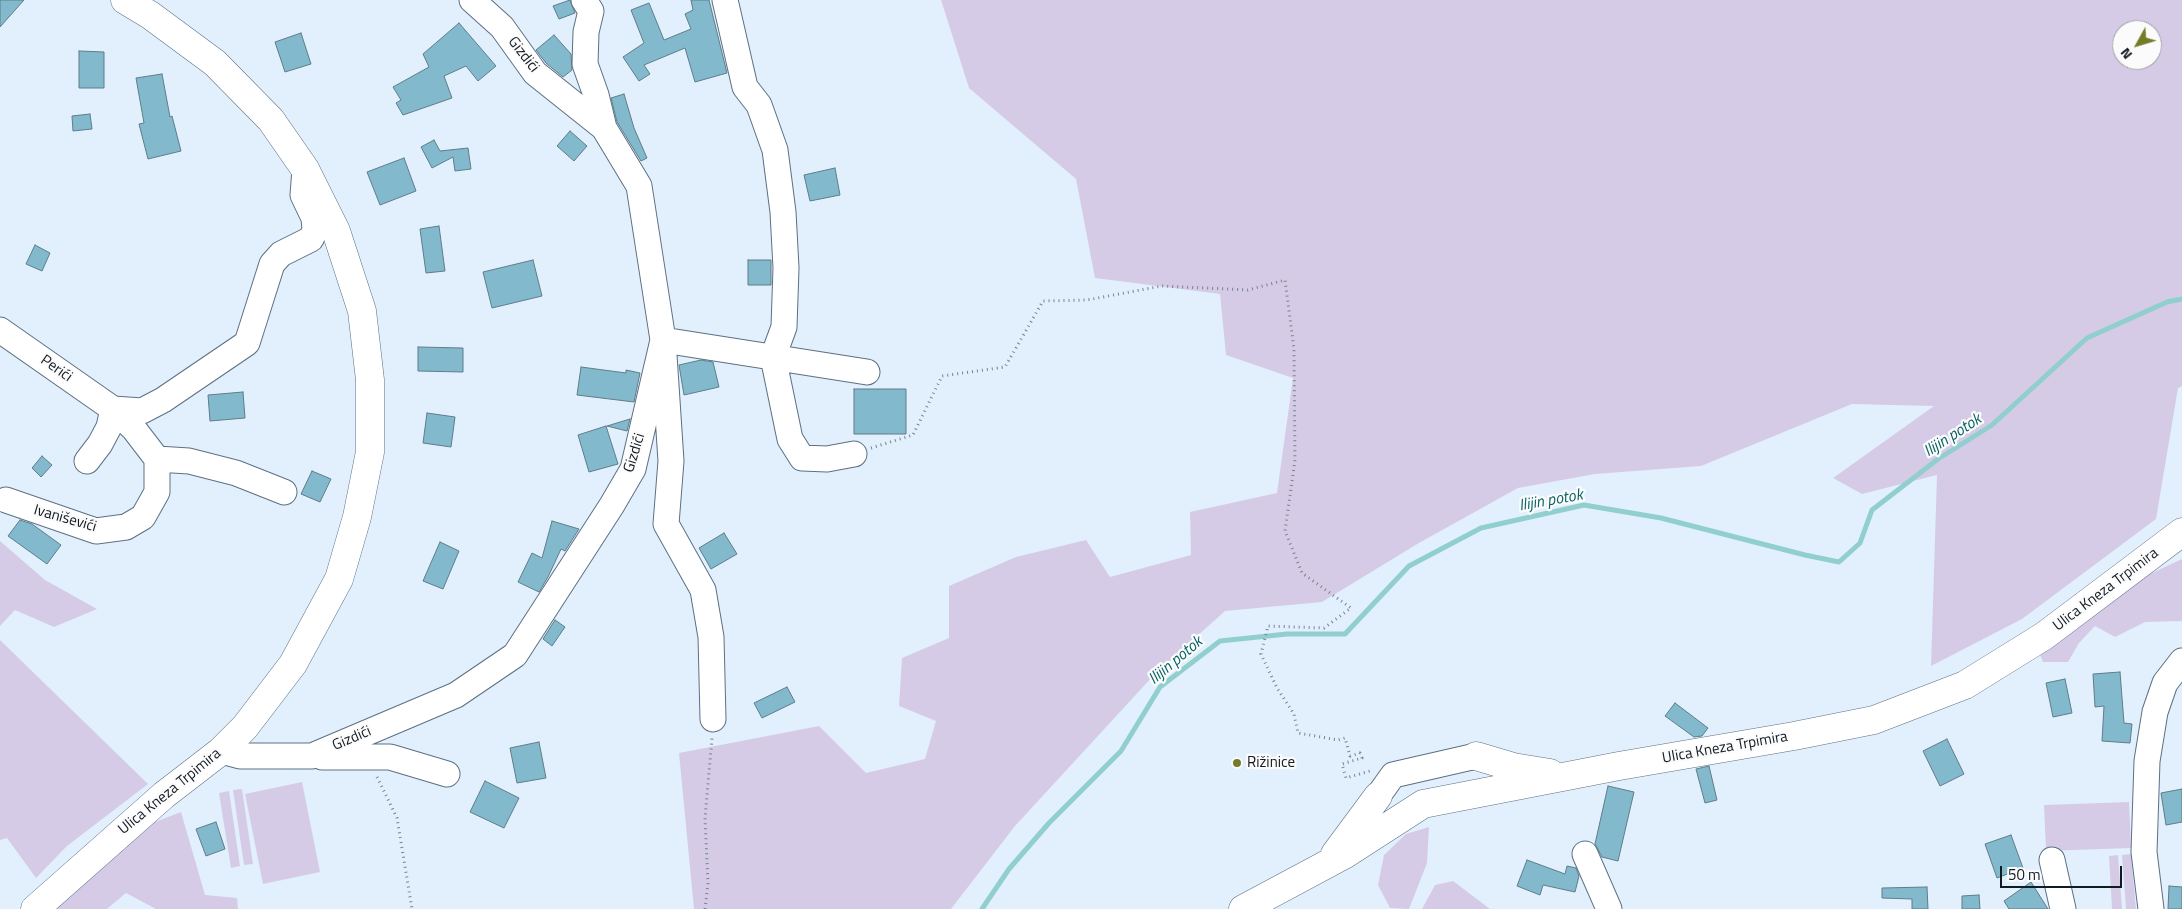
<!DOCTYPE html>
<meta charset="utf-8">
<style>
body{margin:0}
#map{position:relative;width:2182px;height:909px;overflow:hidden;background:#e2f0fd;font-family:"Titillium Web",sans-serif}
canvas{display:block}
.north{position:absolute;left:2112px;top:20px;width:50px;height:50px;box-sizing:border-box;background:#fbfbfb;border:1px solid #9ea1a4;border-radius:50%;rotate:231deg;font-size:14px;font-weight:700;line-height:20px;text-align:center;color:#121a22}
.north::after{content:'';display:block;margin:auto;width:18px;height:22px;background:#757c27;clip-path:polygon(50% 0,100% 100%,50% 72%,0 100%)}
.scale{position:absolute;left:2000px;top:866px;width:122px;height:22px;box-sizing:border-box;border:2px solid #121a22;border-top:0;padding-left:6px;font-size:15px;line-height:18px;white-space:nowrap;color:#121a22;-webkit-text-stroke:4px #fbfbfb;paint-order:stroke}
</style>
<div id="map">
<canvas width="2182" height="909"></canvas>
<div class="north">N</div>
<div class="scale">50 m</div>
</div>
<script>
const g = document.querySelector('canvas').getContext('2d');
g.lineJoin = 'round';
function fill(path, color) {
  g.fillStyle = color;
  g.fill(path, 'evenodd');
}
function poly(rows) {
  const path = new Path2D();
  for (const r of rows) {
    path.moveTo(r[0], r[1]);
    for (let i = 2; i < r.length; i += 2) path.lineTo(r[i], r[i + 1]);
  }
  return path;
}
function stroke(path, color, width, dash) {
  g.strokeStyle = color;
  g.lineWidth = width;
  g.lineCap = dash ? 'butt' : 'round';
  g.setLineDash(dash || []);
  g.stroke(path);
}
function label(font, color, halo, rows, align = 'center') {
  g.font = font + ' "Titillium Web",sans-serif';
  g.lineWidth = 4.5;
  g.setLineDash([]);
  g.textBaseline = 'middle';
  g.strokeStyle = halo;
  g.fillStyle = color;
  for (const [text, x, y, turn = 0] of rows) {
    g.save();
    g.translate(x, y);
    g.rotate((+turn || 0) * Math.PI / 180);
    g.textAlign = isNaN(turn) ? turn : align;
    if (halo) g.strokeText(text, 0, 0);
    g.fillText(text, 0, 0);
    g.restore();
  }
}
fill(poly([
 [941,0,2182,0,2182,386,2178,388,2156,519,2022,619,1931,666,1937,475,1862,494,1833,478,1934,406,1852,404,1701,466,1595,474,1518,488,1419,543,1322,602,1225,611,1154,675,1015,826,951,909,694,909,679,753,819,726,866,773,925,759,936,721,899,706,902,658,949,638,949,586,1016,557,1086,540,1110,577,1191,555,1190,512,1277,493,1293,378,1226,355,1220,294,1095,278,1076,179,969,88],
 [2122,30,2152,30,2152,60,2122,60],
 [0,541,45,580,97,609,54,627,15,610,0,626],
 [2182,559,2182,621,2145,622,2115,637,2095,626,2079,643,2068,662,2043,662,2038,650,2137,580],
 [0,640,148,784,67,846,36,878,7,838,0,840],
 [302,782,320,872,263,884,245,794],
 [242,789,253,864,244,865,233,790],
 [229,791,240,866,231,868,219,793],
 [2129,802,2131,848,2046,851,2044,805],
 [181,812,205,895,237,898,238,909,156,909,126,893,107,909,54,909,150,824],
 [1429,827,1427,863,1409,909,1390,908,1378,885,1384,855,1406,834],
 [2131,854,2136,909,2126,909,2122,855],
 [2118,855,2122,909,2112,909,2109,856],
 [1453,881,1490,909,1422,909,1435,885]
]), '#d6cbe7');
stroke(poly([
 [982,909,1009,869,1049,823,1121,751,1160,687,1220,641,1287,634,1345,634,1409,566,1481,528,1584,505,1661,518,1805,555,1839,562,1860,543,1872,510,1938,459,1992,425,2087,338,2167,302,2182,299]
]), '#91cfce', 5);
const building = poly([
 [0,0,24,0,0,27,0,0],
 [570,0,575,13,559,19,553,6,570,0],
 [691,0,709,0,727,73,695,82,685,48,644,65,650,74,639,81,623,57,644,43,631,10,649,3,664,40,691,29,685,14,693,10,691,0],
 [459,23,496,66,478,81,466,66,444,76,452,98,403,115,396,103,401,100,393,87,429,67,423,54,459,23],
 [301,33,311,64,285,72,275,42,301,33],
 [554,35,571,54,572,70,563,77,546,63,536,50,554,35],
 [79,51,104,52,104,88,79,88,79,51],
 [162,74,170,117,172,116,181,151,148,159,139,124,144,123,136,78,162,74],
 [624,94,634,128,647,158,641,161,617,122,611,98,624,94],
 [90,114,92,129,73,131,72,116,90,114],
 [570,131,587,146,574,161,557,146,570,131],
 [434,140,440,151,468,148,471,169,455,171,453,157,432,168,421,147,434,140],
 [404,158,416,191,380,205,367,172,404,158],
 [835,168,840,195,810,201,804,175,835,168],
 [439,226,445,271,426,273,420,229,439,226],
 [35,245,50,253,42,271,26,264,35,245],
 [533,260,542,296,492,308,483,272,533,260],
 [748,260,771,260,771,285,748,285,748,260],
 [418,347,463,348,463,372,418,371,418,347],
 [701,360,713,362,719,387,684,395,679,365,701,360],
 [581,367,626,373,626,370,640,373,634,402,577,395,581,367],
 [854,389,906,389,906,434,854,434,854,389],
 [243,392,245,418,210,421,208,395,243,392],
 [427,413,455,417,451,447,423,443,427,413],
 [630,419,627,431,607,426,630,419],
 [606,426,618,464,589,472,578,435,606,426],
 [42,456,52,465,41,477,32,468,42,456],
 [312,471,331,479,320,502,301,494,312,471],
 [20,520,32,524,61,545,47,564,8,536,20,520],
 [552,521,579,529,565,551,561,549,548,577,539,592,518,582,532,553,542,558,552,521],
 [724,533,737,554,711,569,699,548,724,533],
 [440,542,459,551,443,589,423,581,440,542],
 [555,620,565,627,552,646,543,639,555,620],
 [2120,672,2124,723,2132,724,2130,743,2102,741,2104,706,2095,707,2093,674,2120,672],
 [2065,679,2072,713,2053,717,2046,683,2065,679],
 [787,687,795,702,762,718,754,703,787,687],
 [1675,703,1708,728,1702,736,1694,737,1665,716,1675,703],
 [1947,739,1964,774,1940,786,1923,751,1947,739],
 [539,742,546,778,517,783,510,748,539,742],
 [1709,766,1717,800,1705,803,1696,769,1709,766],
 [485,781,519,798,504,828,470,812,485,781],
 [1608,786,1634,792,1618,861,1602,857,1595,844,1608,786],
 [2182,789,2182,822,2166,825,2161,793,2182,789],
 [216,822,225,849,206,856,196,829,216,822],
 [2011,835,2023,868,1997,878,1985,844,2011,835],
 [1527,860,1565,874,1567,866,1576,868,1579,876,1575,892,1543,885,1540,895,1517,886,1527,860],
 [2031,882,2048,909,2009,909,2004,901,2031,882],
 [2169,886,2182,887,2182,909,2168,909,2169,886],
 [1927,887,1928,909,1912,909,1912,899,1882,898,1882,888,1927,887],
 [1979,895,1980,909,1962,909,1962,896,1979,895]
]);
fill(building, '#82b9cc');
stroke(building, '#5e7d88', 1);
const minor = poly([
 [584,0,591,11,586,32,585,64,596,95,604,128],
 [725,0,745,87,759,105,775,150,783,212,786,268,784,327,773,357,790,439,802,458,827,459,854,454],
 [0,330,113,409,134,429,157,459,157,492,143,517,126,527,96,531,6,500],
 [113,409,142,411,163,400,247,343,272,264,281,254,311,239,315,230,314,218,303,195,305,169],
 [157,459,189,461,236,473,284,492],
 [87,461,100,444,109,427,113,409],
 [713,719,711,637,703,590,666,524,671,461,663,340,867,372],
 [221,751,240,756,312,756,456,695,515,655,612,505,633,469,663,340,639,186,604,128,535,73,502,27,472,0],
 [322,757,390,757,447,774],
 [1378,796,1393,775,1476,756],
 [1585,854,1609,909],
 [2052,860,2063,909],
 [2151,909,2144,852,2147,761,2155,712,2165,683,2182,661]
]);
const major = poly([
 [1476,756,1513,767,1550,773],
 [1335,854,1378,796],
 [35,909,164,795,221,751,245,727,293,664,339,579,357,517,370,452,370,380,362,311,336,231,305,169,271,120,215,63,150,15,125,0],
 [1243,909,1344,855,1423,804,1619,766,1794,736,1874,720,1965,685,2044,636,2182,532]
]);
stroke(minor, '#5c7083', 27);
stroke(major, '#5c7083', 29);
stroke(poly([
 [871,448,913,435,942,376,1005,367,1043,301,1087,300,1162,286,1248,290,1285,280,1294,349,1295,460,1285,531,1302,573,1351,608,1324,628,1268,626,1261,654,1277,688,1294,714,1298,733,1338,740,1345,738,1350,756,1360,753,1362,758,1342,764,1346,778,1370,771],
 [377,777,397,818,412,909],
 [705,909,708,883,705,818,712,738]
]), '#78838d', 3, [1, 4]);
stroke(minor, '#fff', 25);
stroke(major, '#fff', 28);
for (const [x, y, r, color] of [
 [1237,763,5,"#757c27"]
]) {
  const dot = new Path2D();
  dot.arc(x, y, r, 0, 2 * Math.PI);
  g.fillStyle = color;
  g.fill(dot);
  stroke(dot, '#fbfbfb', 2);
}
label('15px', '#121a22', '#fbfbfb', [
 ["Gizdići",523,55,52],
 ["Perići",56,369,35],
 ["Gizdići",635,453,-73],
 ["Ivaniševići",65,519,16],
 ["Ulica Kneza Trpimira",2106,590,-37],
 ["Gizdići",352,739,-23],
 ["Ulica Kneza Trpimira",1725,748,-10],
 ["Ulica Kneza Trpimira",170,792,-39]
]);
label('15px', '#121a22', '#fbfbfb', [
 ["Rižinice",1247,763]
], 'left');
label('italic 16px', '#086363', '#fbfbfb', [
 ["Ilijin potok",1953,436,-33],
 ["Ilijin potok",1551,501,-10],
 ["Ilijin potok",1176,661,-40]
]);
</script>
